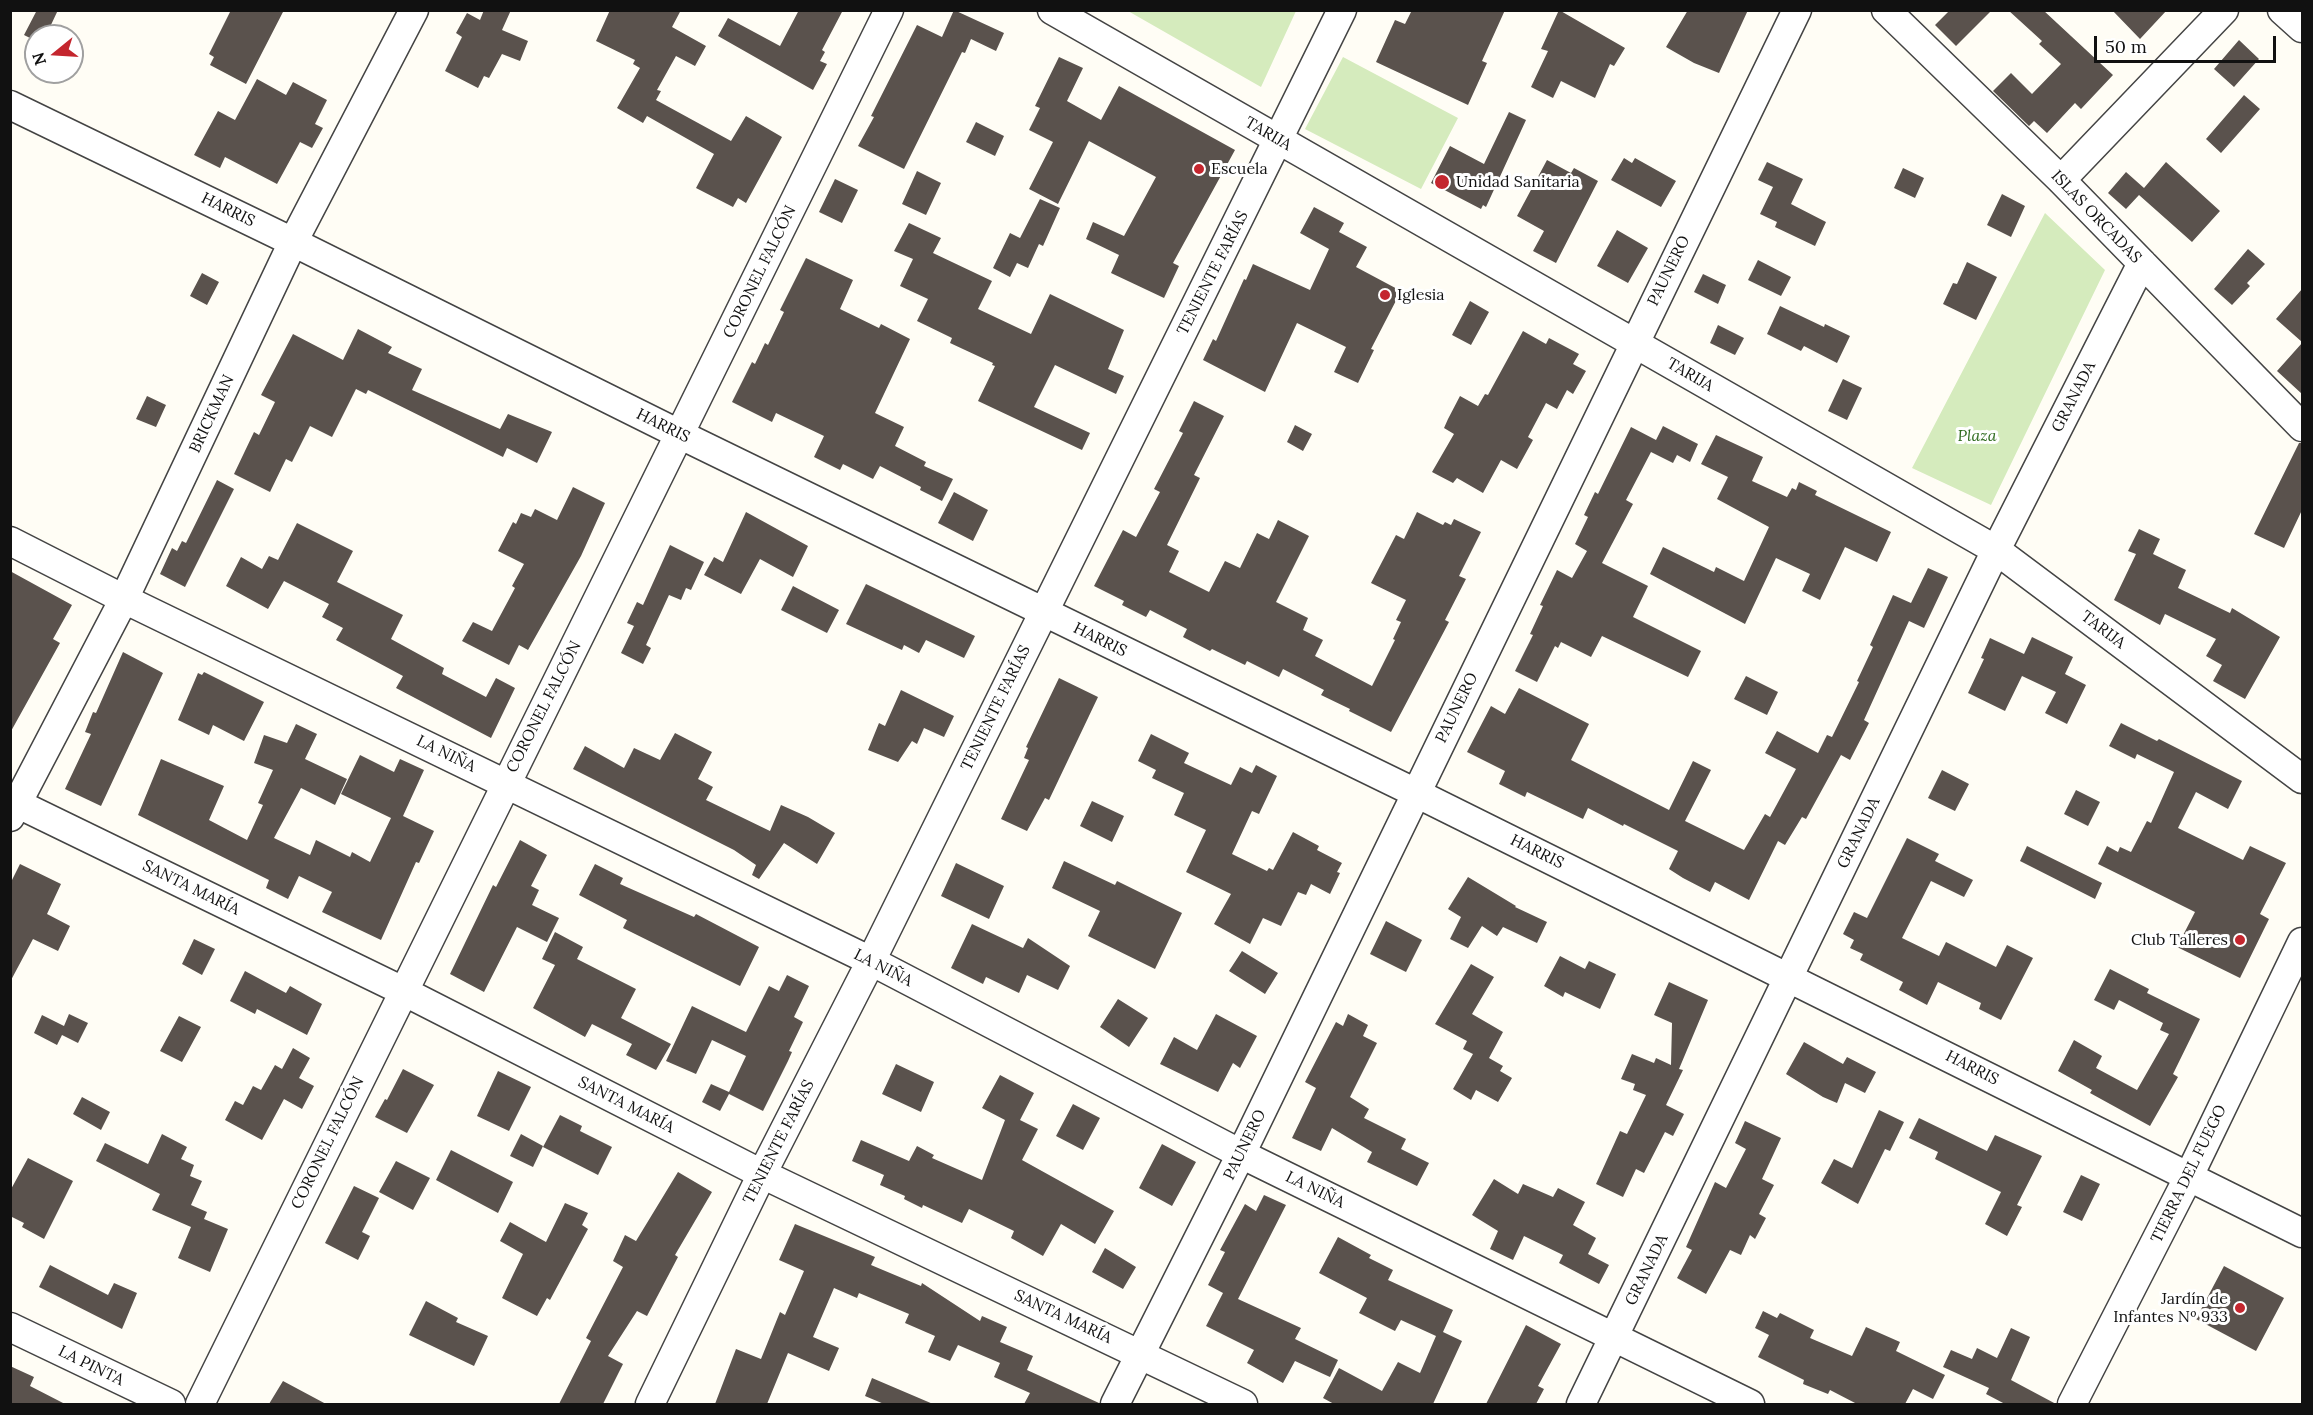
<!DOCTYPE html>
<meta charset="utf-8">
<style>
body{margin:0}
#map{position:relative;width:2313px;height:1415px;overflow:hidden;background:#fffdf5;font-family:Lora,serif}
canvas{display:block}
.frame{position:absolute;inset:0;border:12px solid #111;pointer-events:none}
.north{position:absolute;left:24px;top:24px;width:60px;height:60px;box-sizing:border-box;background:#fff;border:2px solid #a0a0a0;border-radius:50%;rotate:252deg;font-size:16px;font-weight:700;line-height:24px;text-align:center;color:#111}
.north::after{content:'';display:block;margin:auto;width:21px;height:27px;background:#c4262e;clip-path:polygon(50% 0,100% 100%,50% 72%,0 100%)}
.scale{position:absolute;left:2094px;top:36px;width:182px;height:27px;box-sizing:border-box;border:3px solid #111;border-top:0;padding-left:8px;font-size:18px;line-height:21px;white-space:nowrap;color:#111;-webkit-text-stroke:4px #fff;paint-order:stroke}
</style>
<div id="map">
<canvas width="2313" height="1415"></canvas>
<div class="frame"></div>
<div class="north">N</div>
<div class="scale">50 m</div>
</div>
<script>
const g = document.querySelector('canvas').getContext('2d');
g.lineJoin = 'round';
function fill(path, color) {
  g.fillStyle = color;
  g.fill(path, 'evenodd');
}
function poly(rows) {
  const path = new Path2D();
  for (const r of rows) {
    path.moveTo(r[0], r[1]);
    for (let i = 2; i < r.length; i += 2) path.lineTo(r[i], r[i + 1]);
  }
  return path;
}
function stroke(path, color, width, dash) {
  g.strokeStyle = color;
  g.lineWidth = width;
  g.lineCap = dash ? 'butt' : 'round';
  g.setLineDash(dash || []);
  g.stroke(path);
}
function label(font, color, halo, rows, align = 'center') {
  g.font = font + ' Lora,serif';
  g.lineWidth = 6;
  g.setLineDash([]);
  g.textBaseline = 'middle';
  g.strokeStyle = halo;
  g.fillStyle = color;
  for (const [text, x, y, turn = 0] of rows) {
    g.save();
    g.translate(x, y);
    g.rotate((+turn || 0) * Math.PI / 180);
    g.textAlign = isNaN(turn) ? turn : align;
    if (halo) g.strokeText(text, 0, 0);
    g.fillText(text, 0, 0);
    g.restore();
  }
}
fill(poly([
 [1128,11,1296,11,1261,87],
 [1343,57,1458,118,1421,189,1305,129],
 [2045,213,2105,270,1991,505,1912,468]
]), '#d5ebbd');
fill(poly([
 [37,10,58,10,50,27,66,36,36,36,36,41,24,35],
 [231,10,284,10,246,84,210,65,214,57,209,54],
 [484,10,511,10,502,30,528,41,520,61,502,54,489,78,484,76,478,88,445,71,462,37,456,33,467,13,480,20],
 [610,10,681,10,672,27,706,46,695,66,676,56,657,90,661,91,656,100,731,141,746,116,782,137,746,203,738,198,733,207,696,188,714,154,647,116,643,123,617,108,640,68,633,64,635,60,596,41],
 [799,10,843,10,822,50,825,52,820,61,827,64,813,90,718,36,728,18,780,46],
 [954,10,1004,33,996,51,971,39,965,53,962,52,904,169,858,146,874,117,871,116,917,25,942,37],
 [1412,10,1505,10,1482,61,1487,63,1468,105,1376,62,1395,20,1405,24],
 [1559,10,1625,48,1614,66,1610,64,1595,98,1561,81,1553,98,1531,87,1548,51,1541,49],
 [1688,10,1748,10,1719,73,1694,63,1666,47],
 [1950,10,1992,10,1956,46,1935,25],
 [2008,10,2043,10,2113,75,2081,109,2075,103,2047,133,2034,121,2029,126,1993,91,2011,73,2032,94,2061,64,2039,44,2042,41],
 [2112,10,2167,10,2140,39],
 [2239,40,2259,59,2234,87,2214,69],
 [1059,57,1083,68,1067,101,1101,120,1119,86,1235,150,1173,263,1179,266,1164,298,1111,273,1119,255,1086,239,1093,222,1124,236,1156,177,1089,141,1058,204,1029,189,1053,142,1029,130,1040,108,1035,106],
 [257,79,286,95,293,82,327,100,315,124,323,128,312,148,300,142,277,184,225,157,220,168,194,155,218,111,235,120],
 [2244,95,2260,109,2221,153,2206,139],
 [1509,112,1526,120,1486,207,1483,205,1481,209,1431,183,1450,146,1484,164],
 [976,122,1004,136,995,156,966,142],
 [1624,158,1632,163,1635,158,1676,181,1661,207,1611,180],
 [1547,160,1571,173,1574,168,1598,181,1556,263,1533,251,1544,231,1517,216],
 [1767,162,1803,179,1791,204,1826,222,1815,246,1775,227,1777,222,1760,214,1773,187,1758,180],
 [2166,162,2220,211,2192,242,2139,195,2126,209,2108,193,2126,172,2144,188],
 [1903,168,1924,178,1915,198,1894,188],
 [917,171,941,183,926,215,902,204],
 [835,179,858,190,842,223,819,212],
 [2002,194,2025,206,2011,237,1987,225],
 [1040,199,1060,208,1043,246,1039,244,1028,268,1017,263,1010,277,993,268,1010,233,1020,238],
 [1314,207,1344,223,1339,232,1367,247,1356,267,1401,291,1371,349,1374,350,1358,383,1334,372,1346,347,1297,323,1265,392,1203,360,1213,339,1216,341,1244,279,1246,280,1253,264,1310,290,1329,249,1300,233],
 [909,223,941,238,933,253,992,281,978,309,1031,334,1050,294,1124,330,1108,369,1124,376,1116,394,1055,365,1034,407,1090,433,1082,450,978,401,995,366,992,365,993,363,950,343,952,338,917,321,928,299,900,286,913,259,894,251],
 [1617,230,1648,248,1628,283,1597,266],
 [2248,249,2265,264,2247,283,2250,286,2232,305,2214,289],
 [806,258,853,280,840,309,879,328,881,324,910,339,875,413,904,427,895,446,926,462,924,466,953,479,942,501,920,490,921,487,880,466,873,479,843,464,840,470,814,457,824,436,776,413,772,422,732,402,752,362,755,364,765,343,768,345,784,312,780,310],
 [1758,260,1791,277,1781,296,1748,280],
 [1967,262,1997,277,1976,320,1943,304,1953,283,1957,284],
 [202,273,219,282,207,305,190,296],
 [1703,274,1726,285,1718,304,1694,292],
 [2302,289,2302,342,2276,319],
 [1470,301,1489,312,1471,345,1452,335],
 [1780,306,1824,327,1825,324,1850,336,1837,363,1804,346,1801,351,1767,334],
 [1718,325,1744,338,1735,355,1710,343],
 [358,329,392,347,388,353,422,369,412,390,500,429,508,414,552,432,537,463,507,448,503,457,368,390,366,394,356,389,332,437,310,426,292,462,286,459,270,492,234,474,254,432,259,435,275,402,261,395,293,334,343,360],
 [1523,331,1546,344,1549,338,1579,354,1573,364,1586,371,1573,394,1567,390,1557,409,1546,403,1528,437,1533,440,1517,469,1501,460,1483,493,1457,478,1453,483,1432,472,1454,434,1444,428,1448,419,1460,396,1478,406,1485,394,1488,395],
 [2302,343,2302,394,2277,371],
 [1843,379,1862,388,1847,420,1828,411],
 [147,396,166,405,156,427,136,419],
 [1194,401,1224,416,1194,475,1200,478,1167,545,1179,551,1169,572,1209,592,1225,561,1240,568,1257,533,1269,539,1278,520,1309,536,1276,602,1308,618,1303,630,1323,640,1315,656,1372,686,1395,640,1393,639,1401,622,1396,620,1406,600,1371,583,1396,535,1404,539,1417,512,1443,525,1445,522,1451,525,1454,519,1481,532,1459,576,1466,579,1445,620,1449,622,1391,732,1349,711,1350,709,1321,695,1324,690,1283,669,1279,677,1247,661,1245,665,1212,649,1210,651,1183,637,1187,629,1150,610,1146,617,1122,605,1124,601,1094,586,1123,530,1136,537,1160,492,1154,489,1183,433,1179,431],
 [1295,425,1312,434,1303,451,1287,442],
 [1663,426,1698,444,1690,462,1677,455,1673,463,1651,452,1626,500,1633,504,1602,563,1648,586,1633,617,1701,651,1688,677,1602,636,1591,657,1561,642,1558,648,1555,646,1537,682,1515,671,1533,635,1530,634,1543,606,1540,605,1557,570,1572,578,1587,551,1575,544,1588,517,1584,515,1595,492,1598,494,1631,427,1656,440],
 [1716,435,1763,457,1752,481,1787,497,1792,488,1796,490,1799,482,1817,491,1815,495,1891,532,1877,562,1845,547,1820,600,1802,591,1810,574,1776,558,1745,624,1650,574,1663,547,1714,572,1716,567,1744,581,1769,527,1717,499,1728,477,1701,464],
 [2299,443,2302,443,2302,510,2284,548,2254,534],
 [217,480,234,489,185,587,160,574,172,548,177,551,182,541,186,543],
 [573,487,605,503,581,556,528,650,519,645,509,665,462,641,473,622,492,631,515,588,512,586,524,564,498,551,513,522,516,524,521,513,531,517,535,509,557,520],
 [954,492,988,510,973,541,938,523],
 [746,512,808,546,793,577,760,559,741,594,704,575,714,557,723,562],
 [297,523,353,551,337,582,403,615,391,639,444,668,442,674,486,697,496,678,515,688,491,738,396,688,403,676,336,640,343,628,322,617,329,604,284,581,268,609,226,586,241,557,262,569,269,556,278,560],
 [2139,529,2160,539,2153,554,2186,570,2178,588,2230,613,2232,608,2280,637,2245,699,2213,681,2222,665,2206,656,2216,639,2165,614,2160,625,2114,600,2136,554,2128,551],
 [670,545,704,562,691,590,686,588,681,600,669,595,646,645,651,648,643,664,621,653,634,626,627,623,637,602,643,605],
 [1928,568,1948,577,1924,628,1909,621,1864,720,1869,723,1850,760,1841,755,1806,819,1802,817,1785,845,1778,841,1749,900,1715,882,1710,892,1683,878,1669,869,1678,851,1624,824,1623,826,1588,808,1583,819,1527,792,1525,797,1499,784,1505,771,1467,752,1491,706,1505,714,1519,688,1589,724,1571,760,1669,810,1693,761,1711,770,1685,821,1744,850,1765,814,1770,817,1796,769,1765,753,1777,731,1818,753,1827,735,1832,737,1859,682,1857,681,1873,647,1870,645,1893,595,1911,603],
 [10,571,72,605,53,639,60,643,10,733],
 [866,584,975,636,964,658,926,640,919,653,904,645,902,650,846,624],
 [793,586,839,610,827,633,781,610],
 [2032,637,2073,657,2065,674,2086,685,2067,724,2045,713,2056,692,2022,676,2005,711,1968,693,1984,659,1981,658,1990,638,2024,654],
 [123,652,163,673,101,806,65,789,91,734,85,732,93,712,96,713],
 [204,672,264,702,244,741,213,725,209,735,178,720,198,673,202,675],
 [1746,676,1778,692,1767,715,1734,699],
 [1059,678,1098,697,1049,800,1045,798,1027,831,1001,819,1029,760,1024,758,1028,748,1026,747],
 [901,690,954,716,944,737,924,728,917,744,912,741,898,762,868,750,879,723,885,726],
 [2121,723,2157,741,2159,739,2242,781,2228,809,2196,792,2178,828,2243,860,2250,846,2286,863,2260,914,2269,919,2240,978,2177,947,2195,912,2098,864,2107,846,2118,852,2120,847,2131,852,2147,821,2151,823,2174,772,2137,754,2135,759,2109,746],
 [296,724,317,734,305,759,347,779,335,805,301,788,274,838,310,855,316,840,350,857,352,852,370,862,391,818,341,794,360,755,394,772,400,759,424,770,403,816,434,831,419,863,416,862,381,940,322,912,332,892,299,876,288,899,266,888,269,880,138,815,161,759,224,786,209,820,247,840,263,805,258,803,273,770,254,763,264,735,287,743],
 [675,733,712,752,698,779,713,787,706,800,770,831,781,805,808,817,835,833,817,864,784,843,759,879,752,875,756,865,734,850,573,769,585,746,624,768,634,748,660,760],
 [1151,734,1189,753,1184,763,1231,785,1240,767,1252,773,1256,765,1277,776,1259,814,1252,811,1232,854,1267,871,1269,868,1273,870,1293,832,1319,846,1317,850,1342,863,1337,872,1340,873,1330,894,1311,884,1306,895,1298,892,1281,926,1263,918,1250,944,1214,924,1231,894,1186,872,1206,830,1174,815,1184,793,1152,778,1156,770,1138,761],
 [1942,770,1969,784,1955,811,1928,798],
 [2076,790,2100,802,2088,826,2064,814],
 [1092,801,1124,816,1112,842,1080,826],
 [1907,838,1939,854,1935,861,1973,880,1964,897,1931,881,1902,938,1939,956,1946,942,1996,967,2007,945,2033,958,2001,1020,1979,1009,1981,1003,1938,982,1927,1005,1899,990,1903,982,1860,960,1863,954,1850,948,1854,940,1843,934,1854,912,1867,918],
 [520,840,547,855,531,886,539,890,532,905,559,918,547,942,517,927,484,992,450,974,493,885,496,887],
 [2027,846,2102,883,2095,899,2020,861],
 [1064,861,1115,885,1117,881,1182,913,1155,969,1088,936,1100,911,1052,888],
 [956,863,1004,886,989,919,941,896],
 [20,864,61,884,47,914,70,926,58,951,33,939,10,982,10,884],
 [595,864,623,878,620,884,694,917,696,914,759,947,740,986,623,928,627,920,579,895],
 [1468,877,1516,906,1515,907,1547,922,1537,943,1503,927,1497,936,1482,926,1468,948,1450,939,1461,917,1448,909],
 [1386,921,1422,940,1406,972,1370,954],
 [972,924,1023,948,1028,938,1070,966,1058,990,1027,975,1019,993,986,977,983,984,951,968],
 [555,932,583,947,577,959,636,989,621,1018,671,1044,656,1070,626,1055,632,1044,592,1024,585,1037,533,1008,555,965,542,959],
 [194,939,215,949,202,975,182,964],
 [1242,951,1278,973,1265,994,1229,971],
 [1560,956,1585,969,1589,961,1616,974,1600,1009,1565,992,1563,997,1544,986],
 [1471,964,1494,977,1472,1014,1503,1032,1489,1058,1503,1066,1500,1071,1512,1078,1498,1102,1476,1090,1471,1100,1453,1089,1473,1054,1463,1049,1467,1041,1435,1024],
 [2110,969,2149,989,2147,993,2200,1019,2173,1074,2178,1077,2150,1126,2090,1093,2092,1090,2058,1071,2074,1040,2102,1056,2096,1068,2137,1090,2169,1034,2160,1030,2163,1023,2119,1000,2114,1010,2094,1000],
 [245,971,286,993,290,986,322,1004,307,1035,257,1009,255,1014,230,1001],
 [787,975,809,986,794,1017,803,1022,789,1051,792,1052,788,1061,763,1111,729,1094,720,1111,702,1102,711,1084,729,1092,746,1056,712,1040,696,1074,666,1061,692,1006,746,1032,769,986,779,991],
 [1669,982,1708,1000,1679,1069,1683,1070,1666,1105,1684,1114,1673,1136,1665,1132,1644,1173,1636,1169,1623,1197,1596,1184,1620,1131,1627,1134,1646,1095,1633,1090,1635,1084,1621,1079,1632,1054,1654,1063,1656,1058,1671,1065,1672,1023,1654,1015],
 [1118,999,1148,1018,1129,1047,1100,1027],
 [69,1014,88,1023,78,1043,62,1035,57,1045,34,1033,42,1015,64,1026],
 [1216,1014,1257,1036,1240,1068,1233,1063,1218,1092,1160,1064,1174,1037,1197,1050],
 [1348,1014,1368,1025,1363,1036,1377,1043,1350,1097,1369,1109,1364,1118,1406,1139,1401,1149,1429,1163,1417,1186,1367,1162,1372,1152,1332,1128,1321,1151,1292,1138,1316,1088,1305,1082,1336,1022,1343,1026],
 [179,1016,201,1027,182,1062,160,1051],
 [1804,1042,1843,1064,1847,1057,1876,1072,1865,1093,1845,1083,1837,1103,1823,1097,1786,1074],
 [293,1048,310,1058,299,1078,314,1086,302,1109,284,1099,262,1140,225,1120,235,1101,243,1105,253,1086,261,1090,275,1065,282,1069],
 [896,1064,934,1082,921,1112,882,1094],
 [403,1069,434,1085,407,1133,375,1117,385,1099,387,1100],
 [498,1071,531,1087,509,1131,477,1116],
 [1000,1075,1034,1093,1020,1120,1038,1129,1022,1160,1114,1211,1095,1244,1061,1224,1043,1256,1011,1238,1014,1231,969,1209,962,1223,923,1205,922,1208,904,1199,905,1196,880,1185,884,1175,852,1161,861,1140,909,1161,917,1146,934,1155,932,1158,982,1180,1005,1120,982,1108],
 [82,1097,110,1112,101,1130,73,1114],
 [1073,1104,1100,1118,1083,1150,1056,1136],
 [1879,1110,1904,1122,1890,1151,1885,1149,1858,1204,1821,1183,1834,1159,1852,1168],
 [560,1115,582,1126,580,1131,612,1147,598,1175,543,1147],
 [1919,1118,1987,1151,1995,1135,2042,1156,2017,1205,2022,1207,2007,1236,1985,1224,2001,1192,1935,1159,1938,1152,1909,1138],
 [1745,1121,1781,1138,1762,1179,1774,1185,1759,1214,1766,1218,1755,1239,1750,1235,1741,1255,1730,1250,1706,1294,1677,1278,1692,1250,1686,1247,1715,1182,1726,1188,1746,1149,1735,1143],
 [162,1134,187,1147,181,1159,194,1165,190,1176,202,1181,191,1205,207,1212,204,1219,228,1229,210,1272,178,1258,191,1227,152,1210,160,1194,96,1161,105,1143,148,1164],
 [521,1134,543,1146,533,1167,510,1156],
 [1162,1144,1196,1162,1172,1206,1139,1188],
 [451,1150,513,1182,498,1213,436,1180],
 [28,1158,73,1181,44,1239,22,1227,24,1223,10,1216,10,1191],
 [396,1161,430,1178,413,1210,379,1192],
 [678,1172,712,1192,675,1255,678,1257,647,1316,637,1311,608,1356,623,1364,603,1404,559,1404,591,1341,586,1338,623,1267,613,1261,625,1235,636,1241],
 [2081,1175,2100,1184,2082,1221,2063,1212],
 [1494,1179,1518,1194,1523,1184,1553,1197,1558,1188,1585,1202,1573,1225,1596,1238,1588,1254,1609,1265,1599,1284,1559,1263,1563,1255,1524,1236,1513,1260,1490,1249,1498,1231,1472,1215],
 [354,1186,379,1198,362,1232,370,1236,358,1260,325,1243],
 [1264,1195,1286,1205,1238,1299,1301,1328,1295,1339,1338,1360,1330,1377,1295,1361,1283,1383,1247,1363,1254,1350,1206,1326,1223,1293,1208,1285,1225,1252,1220,1250,1245,1204,1256,1211],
 [565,1203,588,1213,582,1225,588,1229,550,1300,547,1298,537,1316,502,1298,523,1254,500,1241,510,1222,546,1242],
 [795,1224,875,1257,871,1265,921,1286,922,1283,980,1321,982,1316,1007,1327,1000,1342,1033,1356,1027,1370,1099,1403,1099,1404,1024,1404,1030,1393,994,1377,1000,1363,958,1345,950,1361,928,1352,935,1336,905,1323,909,1314,859,1293,857,1298,834,1288,813,1337,839,1348,829,1371,788,1353,767,1404,715,1404,736,1349,761,1359,780,1312,785,1315,804,1271,779,1260],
 [1338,1237,1371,1255,1369,1258,1393,1270,1388,1280,1453,1310,1443,1332,1462,1341,1433,1404,1334,1404,1323,1398,1339,1368,1382,1391,1398,1362,1420,1373,1436,1336,1401,1320,1395,1331,1359,1313,1367,1298,1319,1273],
 [1105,1248,1136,1267,1123,1289,1092,1272],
 [50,1265,108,1295,114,1283,137,1293,122,1329,39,1287],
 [2224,1266,2284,1298,2256,1351,2196,1319],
 [426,1301,458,1318,456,1322,488,1336,474,1366,409,1335],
 [1763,1311,1777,1318,1780,1313,1814,1330,1810,1338,1852,1356,1866,1327,1900,1342,1896,1351,1945,1375,1933,1399,1913,1389,1905,1404,1857,1404,1830,1390,1828,1394,1803,1384,1804,1380,1758,1357,1769,1335,1755,1328],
 [1526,1325,1561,1344,1538,1386,1544,1389,1536,1404,1486,1404],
 [2011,1328,2030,1337,2011,1380,2056,1404,2005,1404,1986,1394,1989,1388,1943,1367,1951,1350,1972,1359,1977,1348,1997,1358],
 [10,1366,34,1377,30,1386,65,1404,10,1404],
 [872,1378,933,1404,884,1404,865,1396],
 [283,1381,326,1404,269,1404]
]), '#5a524d');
const minor = poly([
 [1052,10,1996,550,2302,779],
 [1886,10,2061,180,2302,427],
 [2282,10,2302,28],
 [10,105,293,242,681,435,1416,793,2302,1233],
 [2061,180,2224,10],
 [10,541,124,599,871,961,1241,1154,1750,1404],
 [10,800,403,991,762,1174,1243,1404],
 [10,817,124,599,293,242,414,10],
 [10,1327,171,1404],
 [200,1404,889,10],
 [650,1404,762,1174,871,961,1342,10],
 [1115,1404,1241,1154,1797,10],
 [1581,1404,1996,550,2142,263],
 [2072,1404,2189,1176,2302,942]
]);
stroke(minor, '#444', 31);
stroke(minor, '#fff', 28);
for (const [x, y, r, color] of [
 [1199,169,6,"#c4262e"],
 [1442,182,8,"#c4262e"],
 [1385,295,6,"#c4262e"],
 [2240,940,6,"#c4262e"],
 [2240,1308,6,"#c4262e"]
]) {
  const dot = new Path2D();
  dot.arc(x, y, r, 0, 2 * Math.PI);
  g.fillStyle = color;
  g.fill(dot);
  stroke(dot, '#fff', 2);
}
label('16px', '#111', '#fff', [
 ["TARIJA",1268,134,30],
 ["HARRIS",228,210,26],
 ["ISLAS ORCADAS",2096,217,46],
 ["PAUNERO",1669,271,-64],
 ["CORONEL FALCÓN",760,272,-64],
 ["TENIENTE FARÍAS",1213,273,-63],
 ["TARIJA",1690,375,30],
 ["GRANADA",2074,397,-63],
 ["BRICKMAN",212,414,-65],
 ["HARRIS",663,426,26],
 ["TARIJA",2103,630,37],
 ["HARRIS",1100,640,26],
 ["CORONEL FALCÓN",544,707,-63],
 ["TENIENTE FARÍAS",996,708,-64],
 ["PAUNERO",1457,708,-64],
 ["LA NIÑA",446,754,26],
 ["GRANADA",1859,833,-64],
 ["HARRIS",1537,852,26],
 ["SANTA MARÍA",191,888,26],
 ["LA NIÑA",883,968,27],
 ["HARRIS",1972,1068,27],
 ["SANTA MARÍA",626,1105,27],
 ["TENIENTE FARÍAS",779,1142,-63],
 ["CORONEL FALCÓN",328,1143,-64],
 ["PAUNERO",1245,1145,-64],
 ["TIERRA DEL FUEGO",2189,1174,-64],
 ["LA NIÑA",1315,1190,26],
 ["GRANADA",1647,1270,-64],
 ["SANTA MARÍA",1063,1317,25],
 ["LA PINTA",91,1366,26]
]);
label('16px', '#111', '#fff', [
 ["Escuela",1211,169],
 ["Unidad Sanitaria",1456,182],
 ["Iglesia",1397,295],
 ["Club Talleres",2228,940,"right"],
 ["Jardín de",2228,1299,"right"],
 ["Infantes Nº 933",2228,1317,"right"]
], 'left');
label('italic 16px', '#2f6b1f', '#fff', [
 ["Plaza",1977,436]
]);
</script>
